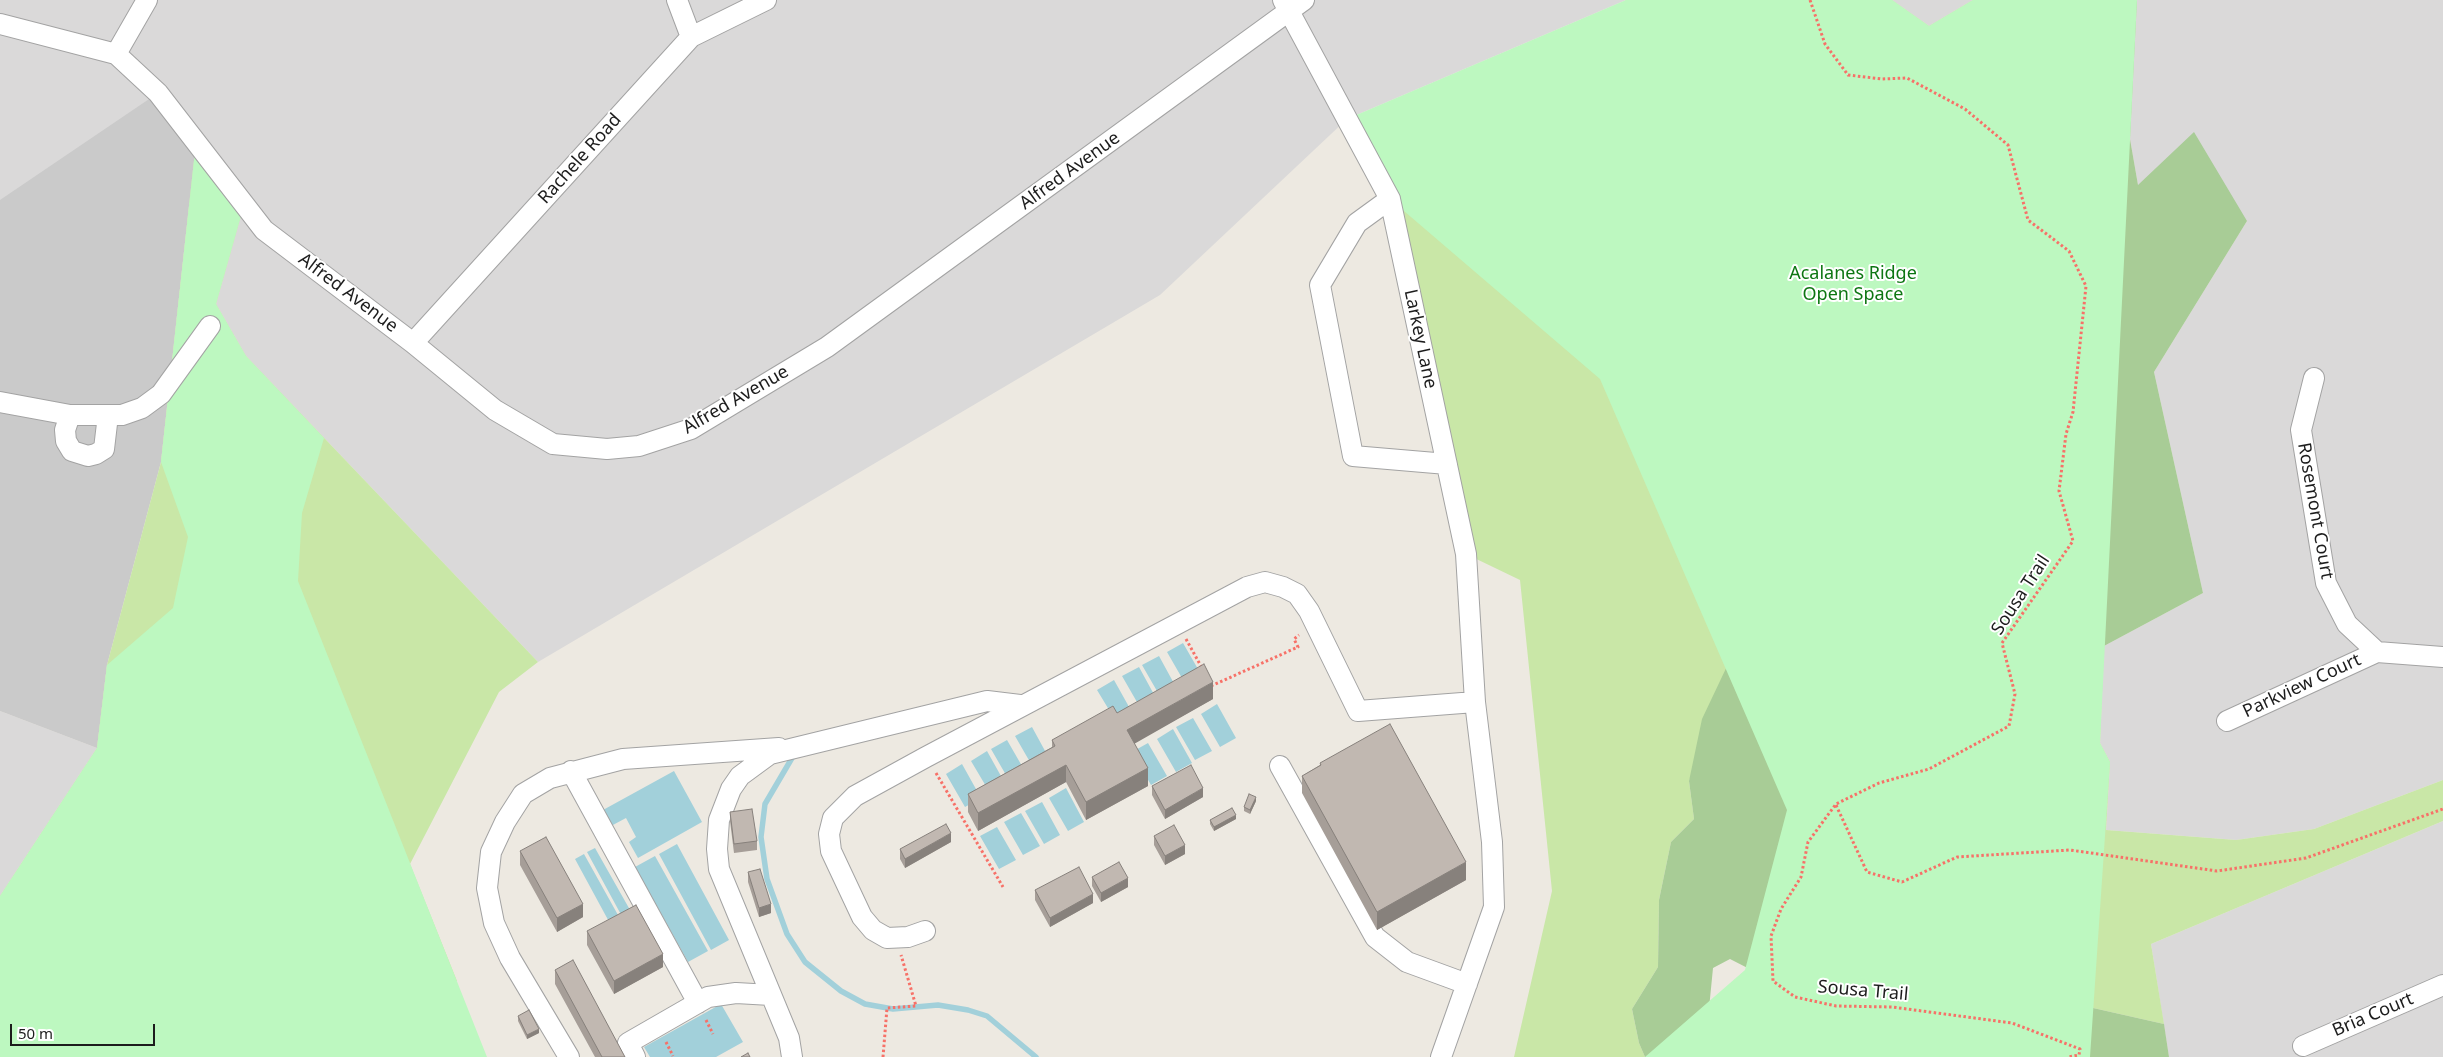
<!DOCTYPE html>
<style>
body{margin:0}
#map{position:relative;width:2443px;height:1057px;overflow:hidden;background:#ede9e1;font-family:"Noto Sans",sans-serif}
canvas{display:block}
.scale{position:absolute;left:10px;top:1024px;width:145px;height:22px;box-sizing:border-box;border:2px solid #1c1c1c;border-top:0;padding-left:6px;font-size:15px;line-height:18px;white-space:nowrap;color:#1c1c1c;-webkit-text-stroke:4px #fff;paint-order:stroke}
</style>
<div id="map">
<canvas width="2443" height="1057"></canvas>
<div class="scale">50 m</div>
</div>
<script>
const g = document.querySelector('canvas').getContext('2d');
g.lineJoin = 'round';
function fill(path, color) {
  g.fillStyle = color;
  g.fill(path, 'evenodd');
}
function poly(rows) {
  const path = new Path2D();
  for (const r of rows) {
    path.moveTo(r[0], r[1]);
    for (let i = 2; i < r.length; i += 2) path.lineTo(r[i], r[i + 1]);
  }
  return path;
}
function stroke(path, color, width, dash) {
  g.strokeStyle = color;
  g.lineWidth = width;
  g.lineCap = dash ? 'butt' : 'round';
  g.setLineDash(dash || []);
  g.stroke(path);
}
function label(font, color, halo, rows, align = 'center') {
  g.font = font + ' "Noto Sans",sans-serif';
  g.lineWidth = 4;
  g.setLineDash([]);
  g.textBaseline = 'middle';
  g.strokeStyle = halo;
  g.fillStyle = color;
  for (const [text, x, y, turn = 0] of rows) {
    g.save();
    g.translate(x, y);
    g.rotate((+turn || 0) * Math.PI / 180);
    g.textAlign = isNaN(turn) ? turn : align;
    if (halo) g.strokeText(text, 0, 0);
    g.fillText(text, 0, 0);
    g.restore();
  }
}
fill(poly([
 [0,0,1626,0,1347,119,1160,295,538,662,246,356,216,304,244,204,0,200],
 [1892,0,1973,0,1929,26],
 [2137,0,2443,0,2443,780,2314,829,2236,840,2106,830,2110,762,2100,743,2104,646,2203,593,2154,372,2247,221,2138,185,2130,139],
 [0,711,97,748,0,896],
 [2443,821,2443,1057,2169,1057,2151,944]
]), '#dad9d9');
fill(poly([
 [158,93,196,142,161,462,107,665,97,748,0,711,0,200]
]), '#cacaca');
fill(poly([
 [1626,0,1892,0,1929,26,1973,0,1837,397,1689,781,1694,819,1671,842,1659,900,1658,967,1632,1009,1639,1043,1645,1057,1514,1057,1552,891,1520,580,1466,554,1390,199],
 [196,142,244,205,216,304,246,356,538,662,499,692,410,864,457,981,0,1057,0,896,97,748,107,665,161,462],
 [2102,693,2100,743,2110,762,2106,830,2236,840,2314,829,2443,780,2443,821,2151,944,2164,1024,2062,1001]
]), '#c9e7a7');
fill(poly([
 [2137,0,2130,139,2138,185,2194,132,2247,221,2154,372,2203,593,2104,646,2102,693,2062,1001,2164,1024,2169,1057,1749,1057,1773,981,1730,959,1713,968,1707,1029,1711,1057,1645,1057,1639,1043,1632,1009,1658,967,1659,900,1671,842,1694,819,1689,781,1702,719,1738,643]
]), '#a8cc96');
fill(poly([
 [1626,0,1892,0,1929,26,1973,0,2137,0,2100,743,2110,762,2090,1057,1645,1057,1745,970,1787,810,1600,379,1390,199,1347,119],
 [196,142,244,205,216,304,246,356,324,438,302,513,298,581,487,1057,0,1057,0,896,97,748,107,665,173,608,188,537,161,462]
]), '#bdf8c0');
fill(poly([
 [1183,643,1202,676,1186,685,1167,652],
 [1159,656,1177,689,1161,698,1142,665],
 [1139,667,1157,700,1141,709,1122,676],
 [1114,680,1133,714,1117,723,1097,690],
 [1217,704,1236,738,1220,747,1201,714],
 [1193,718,1212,751,1195,760,1176,727],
 [1032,727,1050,760,1034,769,1015,736],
 [1173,729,1192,763,1176,772,1157,739],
 [1007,740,1026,773,1010,782,991,749],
 [1148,743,1167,776,1151,785,1132,752],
 [987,751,1006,785,990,793,971,761],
 [962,764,981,798,965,807,946,774],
 [674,771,702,822,638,858,629,842,636,837,626,818,611,826,603,810],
 [1066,788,1084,822,1068,831,1049,798],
 [1042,802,1060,835,1044,844,1025,811],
 [1021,813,1040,846,1023,855,1004,822],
 [997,827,1016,860,999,869,980,836],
 [677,844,729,940,711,950,659,854],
 [595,848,634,917,625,922,587,852],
 [584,854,623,924,613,929,575,859],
 [655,856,708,951,688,962,635,867],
 [721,1004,743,1042,716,1057,650,1057,644,1047]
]), '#a2d0da');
stroke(poly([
 [792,758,765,804,761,837,767,879,787,934,805,962,841,991,865,1004,893,1009,938,1005,968,1010,987,1016,1036,1057]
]), '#a2d0da', 5.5);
const minor = poly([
 [677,0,691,37],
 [1283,0,1390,199,1466,554,1475,702,1492,842,1494,907,1441,1057],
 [0,24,116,54,158,93,264,230,413,343,495,410,553,444,607,449,639,446,691,429,827,347,1304,0],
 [116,54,147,0],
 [1390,199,1357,223,1320,285,1353,456,1447,464],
 [413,343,691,37,766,0],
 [2314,378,2301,430,2326,583,2347,624,2377,652,2443,657],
 [0,402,70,415,122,415,142,408,161,394,210,326],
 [70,415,65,430,66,441,72,451,88,456,96,454,104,449,108,415],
 [2227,721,2377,652],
 [1280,766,1375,937,1407,962,1467,984],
 [571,771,698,1003],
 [925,931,908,937,887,938,873,930,862,917,831,851,829,834,833,818,855,796,926,757,1247,587,1265,582,1283,587,1297,594,1309,611,1358,711,1475,702],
 [2303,1046,2443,985],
 [569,1057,510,958,494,923,487,888,491,852,505,822,523,794,550,778,623,759,779,748],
 [635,1057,628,1043,708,997,736,993,771,995],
 [792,1057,789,1038,719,869,717,849,719,820,731,789,740,776,770,754,987,701,1020,705]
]);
stroke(minor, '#a3a3a3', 22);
stroke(poly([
 [1810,0,1825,44,1848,75,1882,79,1907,78,1965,109,2008,145,2028,220,2069,251,2086,286,2073,412,2066,434,2059,491,2073,541,2002,643,2015,694,2009,726,1929,769,1879,783,1836,804,1808,842,1801,877,1781,909,1771,936,1773,981,1795,997,1836,1006,1892,1007,2012,1023,2080,1049,2079,1055,2068,1057],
 [1186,639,1202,668],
 [1211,686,1298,647,1294,639,1299,635],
 [936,773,1003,887],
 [1836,805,1867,872,1902,882,1957,857,2070,850,2217,871,2306,858,2443,809],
 [706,1020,713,1034],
 [666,1042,673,1056],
 [883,1057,887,1008,916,1006,901,955]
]), '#f77168', 3, [2.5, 2.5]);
stroke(minor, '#fff', 20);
fill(poly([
 [1213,699,1134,743,1148,786,1086,820,1066,782,978,831,968,812,968,794,1052,747,1052,740,1117,713],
 [1320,763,1466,880,1377,930,1302,793,1302,776,1320,765],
 [1152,786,1203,797,1165,819,1152,795],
 [1256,801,1250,814,1244,811,1244,807],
 [730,812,757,841,757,850,734,853,730,821],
 [1236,819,1214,831,1210,824,1210,820],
 [1154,836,1185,854,1165,865,1154,845],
 [951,842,905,868,900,859,900,849],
 [520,851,583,917,557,932,520,865],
 [748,872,771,913,759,917,748,882],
 [1092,877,1128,887,1101,902,1092,886],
 [1035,890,1093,903,1050,927,1035,900],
 [587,931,663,967,614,994,587,945],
 [555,970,625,1057,595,1057,555,984],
 [518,1016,539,1033,527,1039,518,1021]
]), '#a69e98');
fill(poly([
 [1213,682,1213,699,1127,748,1127,730],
 [1066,765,1066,782,978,831,978,813],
 [1148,768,1148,786,1086,820,1086,802],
 [1203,788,1203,797,1165,819,1165,810],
 [1256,797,1256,801,1250,814,1250,810],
 [1236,815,1236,819,1214,831,1214,827],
 [951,833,951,842,905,868,905,859],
 [1185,845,1185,854,1165,865,1165,856],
 [1466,862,1466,880,1377,930,1377,912],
 [1128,878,1128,887,1101,902,1101,893],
 [1093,894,1093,903,1050,927,1050,918],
 [583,904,583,917,557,932,557,918],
 [771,904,771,913,759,917,759,908],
 [663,954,663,967,614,994,614,981],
 [539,1029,539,1033,527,1039,527,1035]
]), '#87817c');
const building = poly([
 [1204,664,1213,682,1127,730,1148,768,1086,802,1066,765,978,813,968,794,1055,746,1052,740,1113,706,1117,713,1204,664],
 [1390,724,1466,862,1377,912,1302,776,1321,765,1320,763,1390,724],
 [1191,765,1203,788,1165,810,1152,786,1191,765],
 [1249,794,1256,797,1250,810,1244,807,1249,794],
 [1232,808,1236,815,1214,827,1210,820,1232,808],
 [752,809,757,841,734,844,730,812,752,809],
 [946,824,951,833,905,859,900,849,946,824],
 [1174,825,1185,845,1165,856,1154,836,1174,825],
 [546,837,583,904,557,918,520,851,546,837],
 [1119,862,1128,878,1101,893,1092,877,1119,862],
 [1079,867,1093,894,1050,918,1035,890,1079,867],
 [760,869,771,904,759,908,748,872,760,869],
 [636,905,663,954,614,981,587,931,636,905],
 [573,960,625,1057,602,1057,555,970,573,960],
 [529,1010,539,1029,527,1035,518,1016,529,1010],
 [748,1053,750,1057,741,1057,748,1053]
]);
fill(building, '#c1b8b1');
stroke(building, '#87817c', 1);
label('18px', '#1c1c1c', '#fff', [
 ["Rachele Road",580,159,-48],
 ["Alfred Avenue",1070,171,-36],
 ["Alfred Avenue",348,293,37],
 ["Larkey Lane",1420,339,78],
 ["Alfred Avenue",736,400,-30],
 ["Rosemont Court",2315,511,80],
 ["Sousa Trail",2021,595,-57],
 ["Parkview Court",2302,686,-25],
 ["Sousa Trail",1863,991,5],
 ["Bria Court",2373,1015,-23]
]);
label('18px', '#0d7612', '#fff', [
 ["Acalanes Ridge",1853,274],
 ["Open Space",1853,295]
]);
</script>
